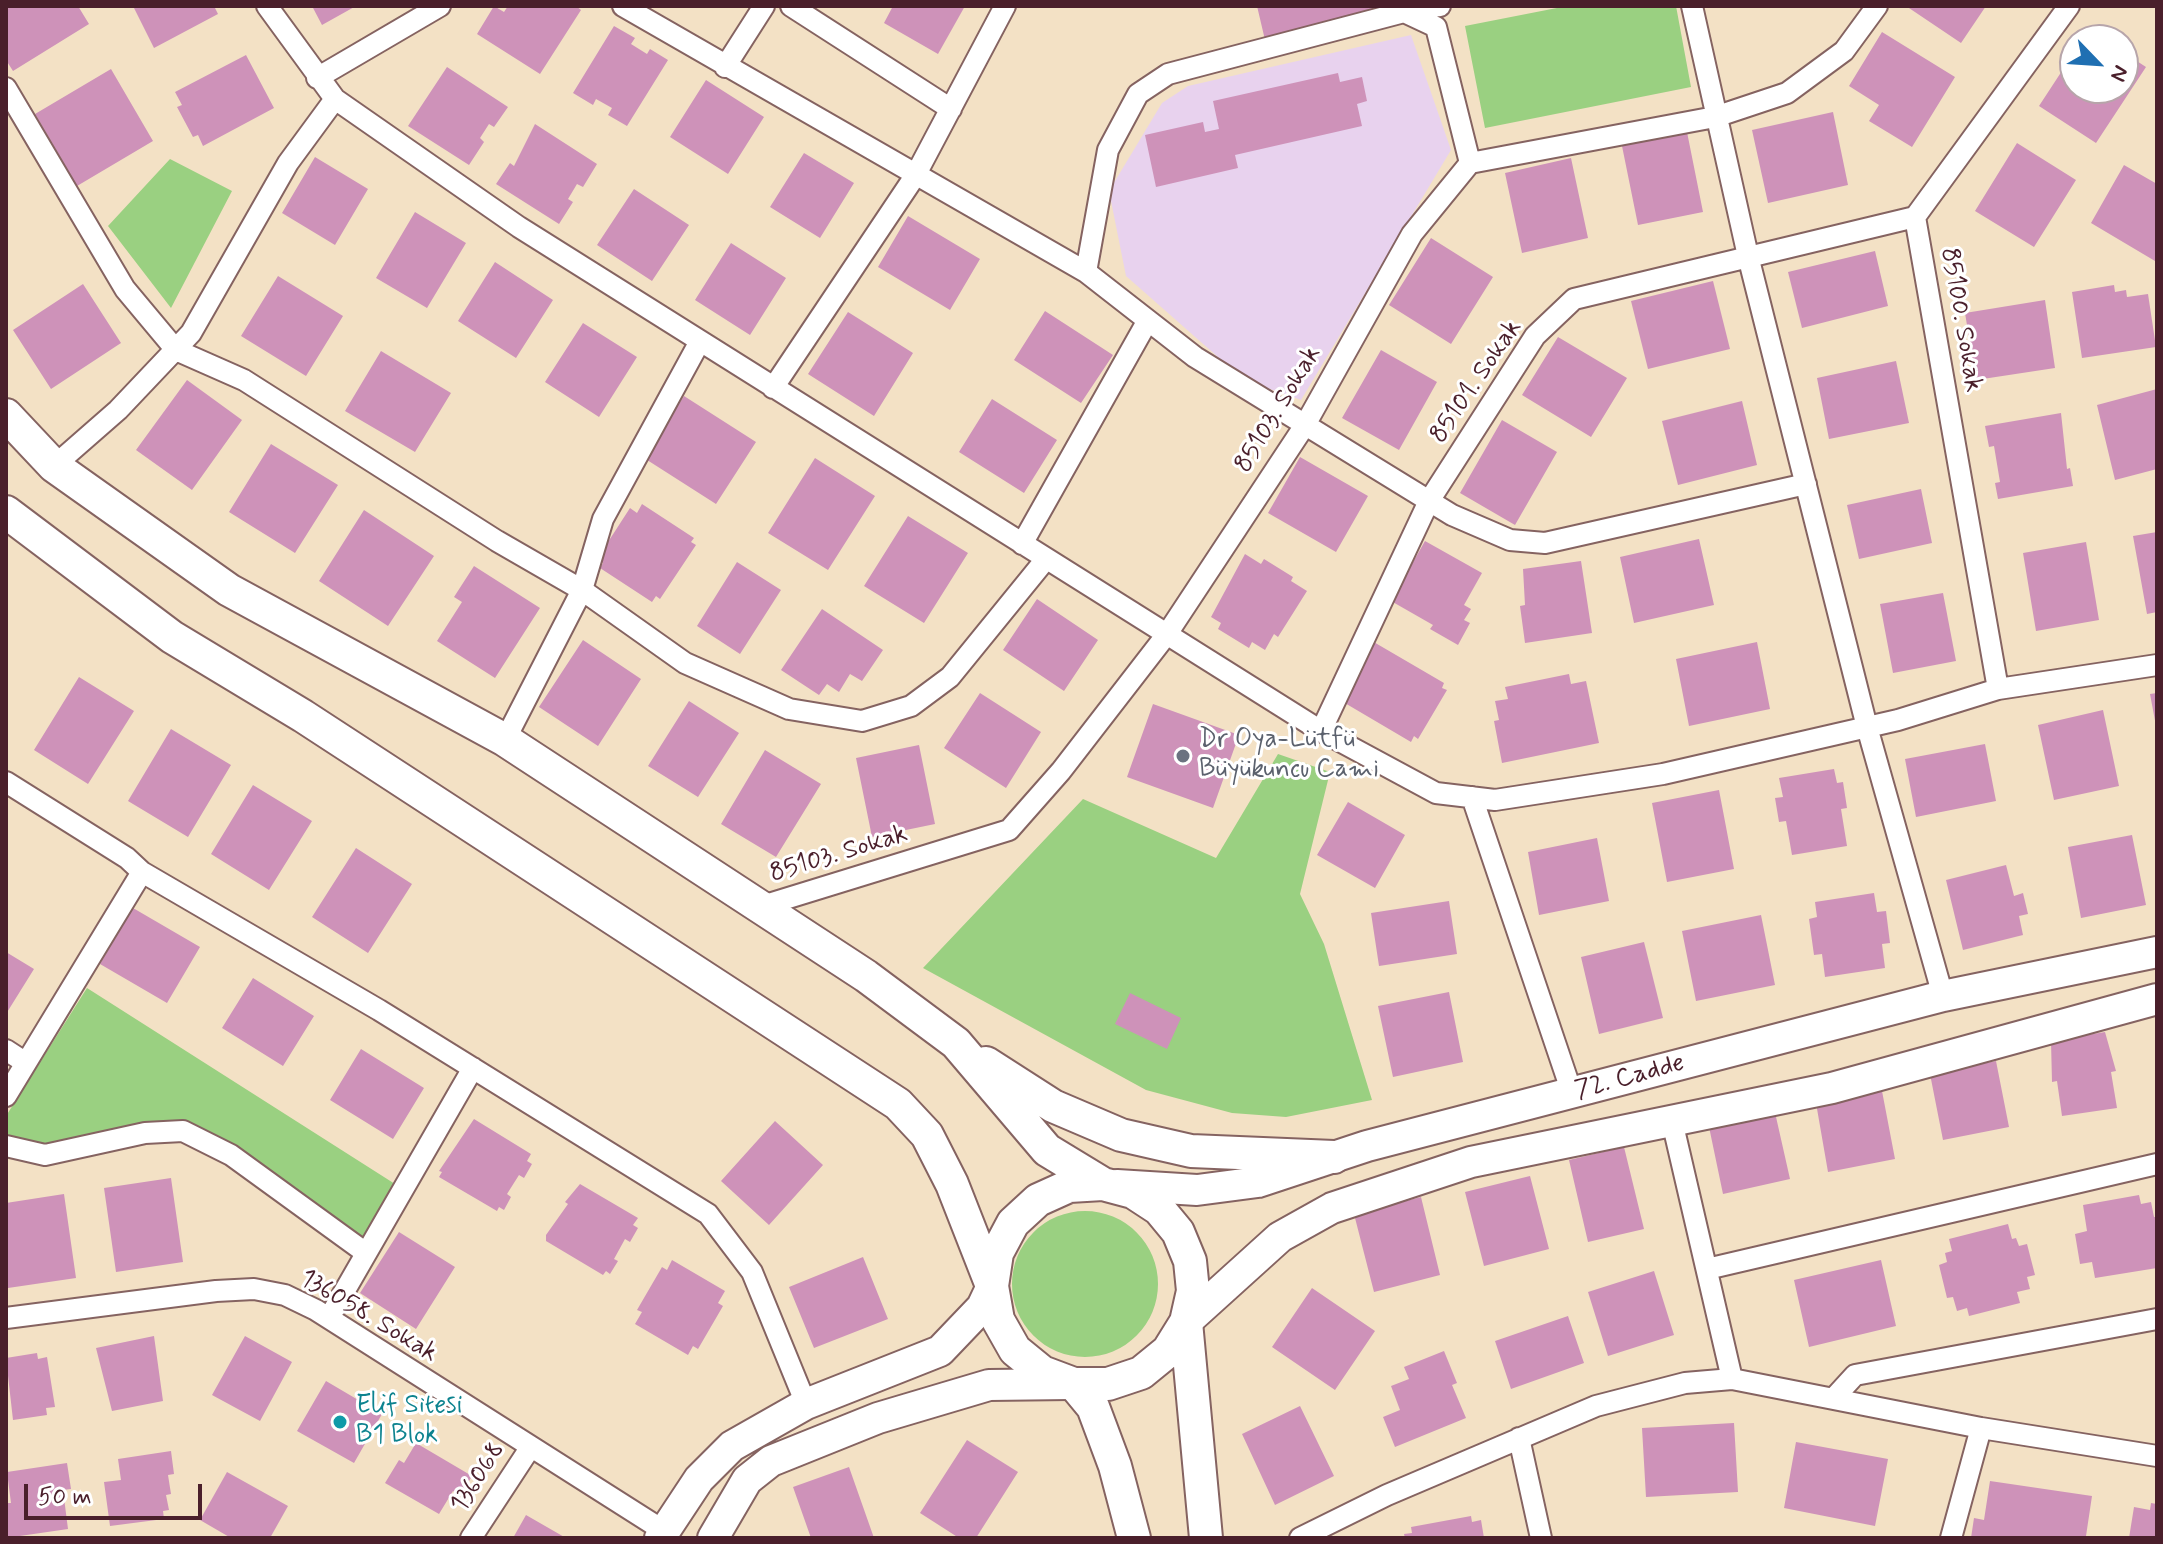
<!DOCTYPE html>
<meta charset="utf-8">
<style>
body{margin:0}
#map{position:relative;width:2163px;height:1544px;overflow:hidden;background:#f3e1c5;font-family:Mynerve,sans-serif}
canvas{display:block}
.frame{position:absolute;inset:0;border:8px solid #4a1f2b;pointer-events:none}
.north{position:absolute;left:2059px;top:24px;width:80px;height:80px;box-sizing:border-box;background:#fff;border:2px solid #b7a5aa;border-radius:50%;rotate:115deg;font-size:22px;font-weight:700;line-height:32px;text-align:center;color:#4a1f2b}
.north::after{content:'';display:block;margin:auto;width:28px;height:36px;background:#1f6fb2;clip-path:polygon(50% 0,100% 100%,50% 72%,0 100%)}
.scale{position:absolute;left:24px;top:1484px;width:178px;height:36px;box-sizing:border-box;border:4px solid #4a1f2b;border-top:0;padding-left:10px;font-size:24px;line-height:28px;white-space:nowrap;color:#4a1f2b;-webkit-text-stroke:6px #fff;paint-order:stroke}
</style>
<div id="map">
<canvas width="2163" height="1544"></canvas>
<div class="frame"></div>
<div class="north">N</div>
<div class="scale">50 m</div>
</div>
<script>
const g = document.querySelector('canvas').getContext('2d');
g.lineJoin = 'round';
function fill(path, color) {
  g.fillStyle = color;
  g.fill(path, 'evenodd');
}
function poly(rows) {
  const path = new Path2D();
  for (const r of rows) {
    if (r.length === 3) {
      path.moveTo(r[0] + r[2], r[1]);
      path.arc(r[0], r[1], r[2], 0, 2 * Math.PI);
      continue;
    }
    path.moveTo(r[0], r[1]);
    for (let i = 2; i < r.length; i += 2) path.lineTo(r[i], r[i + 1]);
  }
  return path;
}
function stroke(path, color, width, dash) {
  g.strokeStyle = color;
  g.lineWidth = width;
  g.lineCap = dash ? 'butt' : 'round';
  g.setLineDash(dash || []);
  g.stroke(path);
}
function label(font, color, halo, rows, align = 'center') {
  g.font = font + ' Mynerve,sans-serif';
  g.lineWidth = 6;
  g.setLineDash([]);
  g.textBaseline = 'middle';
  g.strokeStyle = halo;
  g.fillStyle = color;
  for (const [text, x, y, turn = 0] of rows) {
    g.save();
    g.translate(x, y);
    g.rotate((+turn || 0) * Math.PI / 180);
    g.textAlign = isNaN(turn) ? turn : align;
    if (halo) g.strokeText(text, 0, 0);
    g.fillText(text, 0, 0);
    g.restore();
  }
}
fill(poly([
 [1411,35,1451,150,1301,400,1244,380,1126,276,1109,191,1162,103,1188,86]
]), '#e8d2ee');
fill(poly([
 [1567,6,1676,6,1691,87,1485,128,1465,26],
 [170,159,232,191,171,308,108,226],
 [1278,754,1330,772,1300,894,1324,944,1372,1100,1286,1117,1232,1113,1146,1090,923,968,1083,799,1216,858],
 [87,988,395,1184,364,1240,178,1123,46,1145,6,1134,6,1116],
 [1085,1284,73]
]), '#9ad081');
fill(poly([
 [6,6,78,6,89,24,13,71,6,60],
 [133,6,214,6,218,14,154,48],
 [312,6,356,6,322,25],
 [494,6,504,12,508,6,576,6,581,10,540,74,477,34],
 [893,6,965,6,938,54,884,23],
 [1257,6,1395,6,1265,40],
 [1906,6,1986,6,1961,43],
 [614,26,635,38,631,44,647,54,650,49,668,60,627,126,608,115,612,108,596,99,593,105,573,93],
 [2089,29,2105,40,2082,40],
 [1882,32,1955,77,1912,147,1869,121,1879,105,1849,86],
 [2075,51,2075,88,2123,88,2123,52,2146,67,2096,143,2039,106],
 [246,55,274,108,203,146,198,135,193,137,177,107,182,105,175,92],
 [447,67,508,107,494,127,489,124,480,138,484,142,469,165,408,126],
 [111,69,153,141,77,186,35,114],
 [1338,73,1340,82,1362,77,1367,101,1357,104,1362,126,1235,155,1238,168,1156,187,1145,135,1203,122,1205,132,1219,129,1213,101],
 [706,80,764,117,728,174,670,137],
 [1833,112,1848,185,1768,203,1752,130],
 [535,124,597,164,583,187,577,184,568,199,573,202,559,224,496,184,510,163,514,166],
 [1687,132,1703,212,1638,225,1622,146],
 [2017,143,2076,180,2034,247,1975,211],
 [804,153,854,183,820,238,770,207],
 [315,157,368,189,335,245,282,213],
 [1571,158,1588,238,1522,253,1505,173],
 [2124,165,2157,184,2155,261,2091,223],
 [634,189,689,225,652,281,597,245],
 [415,212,466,243,427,308,376,278],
 [908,216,980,259,950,310,878,267],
 [1431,238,1493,277,1451,344,1389,305],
 [731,243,786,278,750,335,695,300],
 [1875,251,1888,306,1802,328,1788,272],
 [495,262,553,300,516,358,458,321],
 [278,276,343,316,306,376,241,336],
 [1713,281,1730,349,1648,369,1631,301],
 [83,284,121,343,51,389,13,330],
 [2114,285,2115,292,2126,290,2127,297,2148,294,2156,347,2082,358,2072,292],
 [2045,300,2055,368,1976,380,1965,313],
 [1045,311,1113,355,1081,403,1014,360],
 [848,312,913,353,874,416,808,374],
 [583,323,637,357,599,417,545,382],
 [1558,337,1627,378,1591,437,1522,395],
 [1381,350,1437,382,1399,450,1342,418],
 [381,351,451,393,415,452,345,411],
 [1896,361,1909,423,1829,439,1817,378],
 [187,380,242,420,192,490,136,450],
 [2157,389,2157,469,2115,480,2097,405],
 [684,396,756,442,716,504,644,458],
 [992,399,1057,440,1024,493,959,452],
 [1742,401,1757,465,1678,485,1662,421],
 [2061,413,2067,469,2070,468,2073,486,1998,499,1995,483,2000,482,1994,446,1989,447,1985,426],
 [1502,420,1557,452,1515,525,1460,493],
 [271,444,338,485,295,553,229,512],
 [1300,457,1368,496,1336,552,1268,513],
 [815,458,875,496,828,570,768,533],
 [1921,489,1932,543,1859,559,1847,505],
 [642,504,694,538,691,542,696,545,660,599,656,596,652,602,600,568,603,563,597,559,630,508,637,513],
 [364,510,434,556,388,626,319,581],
 [908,516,968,553,924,623,864,586],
 [2157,532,2157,612,2147,614,2133,536],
 [1699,539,1714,605,1634,623,1620,557],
 [1425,541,1482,573,1464,605,1471,609,1464,620,1470,623,1458,645,1430,629,1433,625,1391,601],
 [2086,542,2099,620,2036,631,2023,553],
 [1245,554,1261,564,1264,559,1293,577,1291,581,1307,591,1278,637,1274,634,1265,650,1252,642,1249,648,1218,629,1221,623,1211,617],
 [1581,561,1592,633,1525,643,1520,606,1525,605,1523,569],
 [737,562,781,590,740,654,697,626],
 [474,566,540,608,495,678,437,641,462,602,454,597],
 [1943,593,1956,661,1893,673,1880,604],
 [1037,599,1098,640,1064,691,1003,650],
 [822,609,883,650,862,681,850,674,839,692,827,684,819,695,781,670],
 [583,640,641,679,598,746,539,707],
 [1372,641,1444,683,1442,688,1447,690,1418,739,1414,736,1411,742,1338,699],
 [1757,642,1770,709,1689,726,1676,659],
 [1569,674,1571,684,1586,681,1599,743,1502,763,1494,721,1499,720,1495,701,1508,699,1505,687],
 [79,677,134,711,88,784,34,750],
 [980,693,1041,732,1006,788,944,748],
 [2157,693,2157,726,2156,726,2150,694],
 [689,701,739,733,698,797,648,766],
 [1153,704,1239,735,1213,808,1127,777],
 [2103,710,2119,786,2054,800,2038,725],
 [171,729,231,765,188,837,128,801],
 [1985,744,1996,801,1916,817,1905,759],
 [919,745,935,824,872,837,856,758],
 [765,750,821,784,776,857,721,824],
 [1834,769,1837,783,1843,782,1847,808,1841,809,1847,846,1792,855,1786,821,1779,822,1775,798,1783,797,1779,778],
 [253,785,312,821,269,890,211,854],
 [1719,790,1734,869,1667,882,1652,803],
 [1348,802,1405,835,1375,888,1317,855],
 [2132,835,2146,905,2081,918,2068,847],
 [1597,838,1609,901,1539,915,1528,852],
 [356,848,412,884,368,953,312,917],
 [2006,865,2014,896,2023,893,2028,914,2019,916,2023,935,1963,950,1946,880],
 [1874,893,1877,912,1886,911,1890,943,1882,944,1885,968,1825,977,1822,954,1814,955,1809,919,1817,917,1815,902],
 [1449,901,1457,954,1379,966,1371,913],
 [133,908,200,947,167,1003,100,964],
 [1761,915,1775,985,1696,1001,1682,931],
 [1644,942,1663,1018,1599,1034,1581,957],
 [6,952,34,969,6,1014],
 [253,978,314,1016,283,1066,222,1028],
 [1449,992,1463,1062,1393,1077,1378,1006],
 [1130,993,1181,1018,1167,1049,1115,1024],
 [2105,1032,2116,1071,2111,1072,2117,1108,2062,1116,2057,1081,2052,1082,2051,1041],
 [361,1049,424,1088,393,1139,330,1100],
 [1996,1061,2009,1127,1943,1140,1930,1074],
 [1882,1091,1895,1159,1828,1172,1816,1103],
 [1774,1108,1790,1179,1723,1194,1708,1122],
 [474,1119,531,1154,527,1161,532,1164,524,1178,519,1175,507,1194,511,1197,504,1210,499,1207,497,1211,439,1177,442,1172,439,1171],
 [775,1121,823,1165,769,1225,721,1181],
 [1624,1147,1644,1229,1588,1242,1569,1160],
 [1530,1176,1549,1249,1484,1266,1465,1192],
 [171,1178,183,1262,116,1272,104,1188],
 [580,1184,638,1218,633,1225,638,1228,630,1242,625,1239,614,1259,618,1261,610,1274,606,1271,603,1275,546,1241,546,1235,568,1204,565,1202],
 [64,1194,76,1278,8,1288,6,1203],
 [2139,1195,2141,1204,2151,1202,2154,1217,2157,1217,2157,1268,2095,1278,2092,1262,2080,1264,2075,1234,2087,1231,2083,1205],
 [1421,1197,1440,1275,1374,1292,1354,1214],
 [2008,1224,2012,1239,2016,1238,2019,1246,2027,1244,2035,1275,2027,1277,2030,1289,2017,1292,2020,1303,1969,1316,1967,1308,1957,1311,1953,1297,1947,1298,1939,1265,1947,1262,1945,1253,1952,1251,1949,1239],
 [399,1232,455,1267,416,1329,360,1293],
 [863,1257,888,1319,814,1348,789,1287],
 [672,1260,725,1291,718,1303,723,1306,698,1349,693,1346,688,1355,635,1324,642,1312,637,1310,662,1267,667,1270],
 [1881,1260,1896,1326,1809,1347,1794,1280],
 [1654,1271,1674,1335,1608,1356,1588,1292],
 [1312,1288,1375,1331,1335,1390,1272,1347],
 [1568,1316,1584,1363,1511,1389,1495,1341],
 [154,1336,163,1401,112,1411,96,1348],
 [245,1336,292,1362,260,1421,212,1395],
 [1444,1351,1457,1383,1452,1385,1466,1418,1395,1447,1383,1417,1400,1410,1391,1386,1409,1379,1404,1367],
 [37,1353,38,1359,47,1357,55,1407,46,1408,47,1415,13,1420,6,1358],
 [326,1381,382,1414,354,1463,297,1431],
 [1300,1406,1334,1476,1275,1505,1242,1434],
 [1734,1423,1738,1492,1646,1497,1642,1428],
 [967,1440,1018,1472,976,1538,959,1538,920,1513],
 [1796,1442,1888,1459,1875,1526,1784,1508],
 [416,1443,472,1476,460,1496,453,1491,439,1514,385,1483,399,1460,404,1463],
 [171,1451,174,1474,168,1475,171,1494,166,1495,169,1510,163,1511,164,1519,110,1526,104,1482,121,1480,118,1459],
 [67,1463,71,1489,63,1490,68,1529,6,1538,6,1503,11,1503,7,1472],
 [849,1467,874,1538,811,1538,793,1487],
 [227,1472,288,1506,270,1538,231,1538,200,1520],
 [1990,1481,2092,1496,2086,1536,1971,1538,1974,1518,1984,1520],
 [2151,1503,2157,1504,2157,1538,2129,1538,2134,1507,2150,1510],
 [526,1515,566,1538,513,1538],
 [1471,1516,1472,1522,1481,1520,1484,1538,1405,1538,1404,1534,1412,1533,1411,1527]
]), '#ce92b9');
const street = poly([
 [267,6,335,99,519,227,1321,731,1436,793,1495,800,1663,774,1898,720,1998,689,2157,665],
 [623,6,1086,272,1195,357,1452,515,1510,540,1545,543,1806,484],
 [791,6,951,109],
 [1692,6,1748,256,1867,727,1943,996],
 [1404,10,1440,6],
 [725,67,764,6],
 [317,78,440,6],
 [6,88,125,289,176,350,244,380,497,541,582,590,685,663,789,709,862,721,911,706,950,677,1046,559],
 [1086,272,1108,150,1138,94,1168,74,1404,12,1436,27,1470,163],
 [773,388,915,176,1005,6],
 [54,466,118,410,191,333,288,163,335,99],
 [1022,544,1147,322],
 [1998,689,1915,217,2069,6],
 [1321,731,1429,501,1535,336,1574,299,1915,217],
 [505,740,582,590,603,519,699,343],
 [6,782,127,858,142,872,379,1010,708,1214,752,1272,806,1404],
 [1472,797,1572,1093],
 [759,907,1009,830,1061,771,1167,634,1305,425,1412,234,1470,163,1715,117,1787,93,1844,51,1877,6],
 [6,1050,26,1063],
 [6,1096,142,872],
 [1672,1121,1732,1379],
 [6,1146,45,1155,145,1133,183,1131,231,1155,366,1253],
 [1707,1269,2157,1164],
 [6,1318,216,1291,254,1289,285,1295,316,1310,664,1531],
 [329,1318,473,1068],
 [1833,1399,1855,1375,2157,1319],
 [1519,1438,1541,1538],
 [471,1538,530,1448],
 [1300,1538,1387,1495,1596,1406,1685,1383,1732,1379,1981,1428,2157,1456],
 [1951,1538,1981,1428]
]);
const secondary = poly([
 [1117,1185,1197,1190,1258,1182,1367,1146,1943,996,2157,952],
 [1186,1322,1280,1237,1332,1208,1471,1162,1832,1088,2157,999],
 [660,1538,699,1479,732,1446,806,1404,940,1351,982,1307,992,1286],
 [713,1538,747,1480,771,1461,878,1418,989,1385,1070,1384]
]);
const primary = poly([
 [6,415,54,466,229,590,505,740,866,976,956,1043,1047,1150,1103,1184],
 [6,512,172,637,303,716,898,1104,927,1135,952,1184,992,1286],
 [986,1063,1053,1106,1121,1135,1191,1151,1334,1157],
 [1186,1322,1206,1538],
 [1074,1384,1108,1384,1141,1373,1168,1351,1186,1322,1193,1291,1190,1261,1178,1232,1159,1209,1133,1192,1103,1184,1069,1186,1038,1200,1013,1223,997,1253,992,1286,998,1320,1015,1350,1042,1372,1074,1384,1093,1407,1115,1466,1134,1538]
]);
stroke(street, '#856361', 24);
stroke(secondary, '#856361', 34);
stroke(primary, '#856361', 36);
stroke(street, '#fff', 20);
stroke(secondary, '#fff', 30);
stroke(primary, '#fff', 32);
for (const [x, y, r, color] of [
 [1183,756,8,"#6b7280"],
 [340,1422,8,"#0f9aa8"]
]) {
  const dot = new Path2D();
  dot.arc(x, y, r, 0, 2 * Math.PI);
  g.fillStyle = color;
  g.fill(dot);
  stroke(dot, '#fff', 3);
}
label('26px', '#4a1f2b', '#fff', [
 ["85100. Sokak",1960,320,80],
 ["85101. Sokak",1477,382,-56],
 ["85103. Sokak",1279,410,-59],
 ["85103. Sokak",839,855,-17],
 ["72. Cadde",1630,1078,-15],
 ["136058. Sokak",368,1317,31],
 ["136068",479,1478,-57]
]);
label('26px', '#5b616d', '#fff', [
 ["Dr Oya-Lütfü",1199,741],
 ["Büyükuncu Cami",1199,771]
], 'left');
label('26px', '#0d838f', '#fff', [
 ["Elif Sitesi",356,1407],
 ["B1 Blok",356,1437]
], 'left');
</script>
